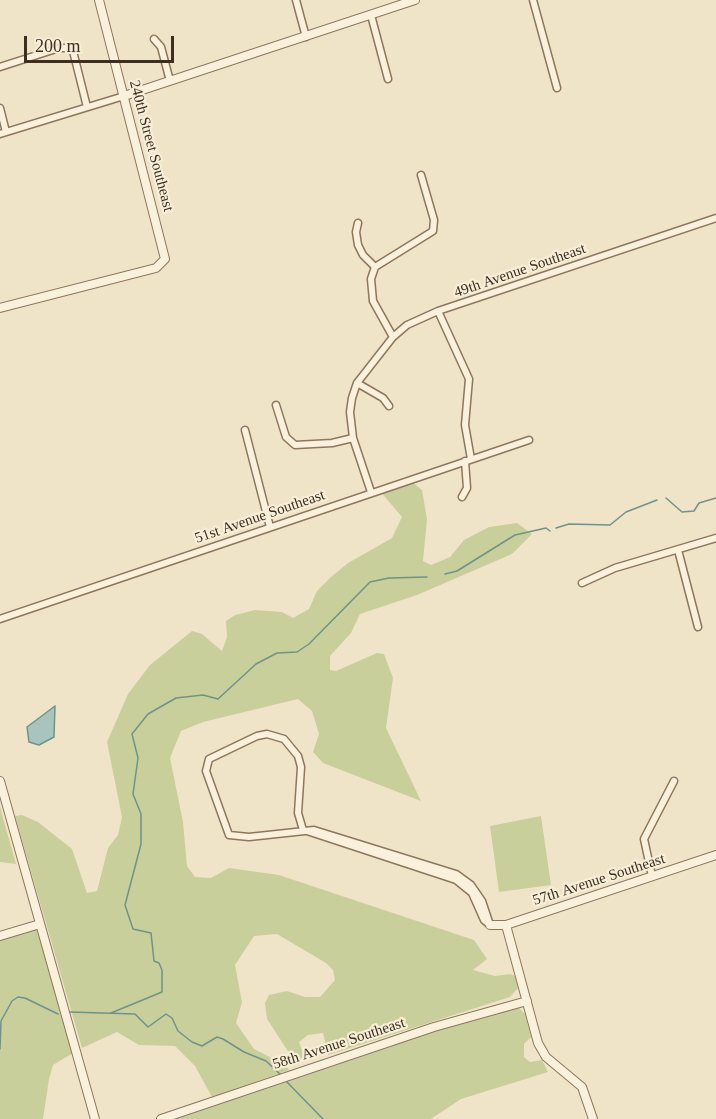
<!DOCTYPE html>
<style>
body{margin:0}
#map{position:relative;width:716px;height:1119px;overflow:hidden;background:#f0e4c8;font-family:Georgia,serif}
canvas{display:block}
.scale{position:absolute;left:24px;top:36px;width:150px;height:27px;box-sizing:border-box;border:3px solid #3d2e20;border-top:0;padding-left:8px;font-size:18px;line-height:21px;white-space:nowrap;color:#3d2e20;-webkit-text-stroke:4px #f7eed8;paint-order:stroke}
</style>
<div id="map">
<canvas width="716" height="1119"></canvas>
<div class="scale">200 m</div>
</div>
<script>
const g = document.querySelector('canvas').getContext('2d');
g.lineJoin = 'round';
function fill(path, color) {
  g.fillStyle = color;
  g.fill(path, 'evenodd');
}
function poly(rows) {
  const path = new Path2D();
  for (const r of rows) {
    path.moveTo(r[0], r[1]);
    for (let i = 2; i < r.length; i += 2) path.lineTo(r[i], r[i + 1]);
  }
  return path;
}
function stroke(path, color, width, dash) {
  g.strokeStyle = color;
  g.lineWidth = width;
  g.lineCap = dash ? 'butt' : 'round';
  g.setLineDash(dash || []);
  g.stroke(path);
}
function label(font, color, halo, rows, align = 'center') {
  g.font = font + ' Georgia,serif';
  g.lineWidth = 4.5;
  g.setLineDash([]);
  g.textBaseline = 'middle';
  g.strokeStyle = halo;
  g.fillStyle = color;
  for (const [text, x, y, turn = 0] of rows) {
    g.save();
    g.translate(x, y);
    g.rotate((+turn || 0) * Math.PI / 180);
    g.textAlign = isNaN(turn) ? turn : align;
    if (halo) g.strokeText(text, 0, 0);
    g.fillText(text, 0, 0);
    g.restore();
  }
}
fill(poly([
 [410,480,422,490,427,519,423,561,431,565,450,557,464,540,489,527,517,523,532,534,512,554,417,595,360,614,351,633,330,656,330,670,336,671,377,653,384,654,393,678,386,728,421,801,323,763,313,752,319,734,312,711,298,699,203,722,181,731,170,758,183,822,187,866,195,877,211,878,229,868,279,875,474,940,487,959,473,970,495,976,510,974,515,976,518,988,510,997,328,1055,323,1033,308,1035,299,1042,305,1059,295,1062,267,1019,265,1003,269,995,287,991,305,997,320,997,335,980,333,970,326,963,277,934,254,936,235,965,242,1002,236,1023,254,1049,286,1065,289,1070,212,1097,195,1066,175,1046,139,1045,117,1032,82,1048,15,816,22,815,38,822,72,849,87,893,97,891,108,848,118,835,122,817,107,742,128,694,150,665,192,631,202,634,222,651,227,637,226,621,235,615,255,610,282,612,293,618,309,609,317,591,331,577,348,563,392,538,402,517,379,490],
 [0,806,3,818,16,864,0,862],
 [541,816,551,885,499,892,490,826],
 [36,927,73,1053,53,1065,49,1079,43,1119,0,1119,0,938],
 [510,1007,519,1008,525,1014,531,1037,524,1044,524,1057,530,1062,542,1060,548,1072,461,1099,431,1119,170,1119,294,1075]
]), '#c9cf9b');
const water = poly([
 [55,706,54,737,39,745,29,742,27,727,55,706]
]);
fill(water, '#a9c4bc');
stroke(water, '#6f938a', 1.5);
stroke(poly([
 [666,498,682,512,694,511,699,503,716,498],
 [556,528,569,524,610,525,626,512,657,500],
 [445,574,457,571,515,535,546,528,550,531],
 [69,1012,135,1014,148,1027,166,1014,172,1018,178,1031,192,1042,202,1046,217,1037,223,1039,244,1052,266,1061,281,1075],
 [111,1013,162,992,162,970,159,963,154,961,151,933,133,929,125,905,141,844,141,814,133,794,138,758,132,734,148,714,176,698,203,695,218,699,256,664,277,653,297,652,309,644,370,582,389,578,427,577],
 [0,1049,1,1021,12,1001,18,997,25,998,58,1014],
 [286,1081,323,1119]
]), '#6f938a', 1.5);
const minor = poly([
 [296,0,306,37],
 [533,0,557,88],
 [371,15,388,79],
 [154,39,161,47,170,81],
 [0,67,59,48,69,48,73,51,87,107],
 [0,108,6,132],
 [0,134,124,96],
 [358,223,356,232,358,245,363,255,375,267],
 [375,267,433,231,434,220,421,175],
 [375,267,371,279,373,301,393,337],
 [438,311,469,379,465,425,471,459],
 [357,383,383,398,389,406],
 [276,405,286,437,295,445,332,443,353,438],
 [245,430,270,527],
 [371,492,353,438,350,412,352,398,357,383,393,337,407,325,438,311,716,218],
 [462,497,467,488,465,461],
 [678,550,698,627],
 [582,583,615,568,716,538],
 [0,619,529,440],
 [303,830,298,813,301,767,298,756,284,739,267,734,257,736,209,759,206,771,229,835,249,837,314,830,456,874,471,885,482,901,490,925],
 [307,831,456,880,472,893,484,920,490,925],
 [652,876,644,839,674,781]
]);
const tertiary = poly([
 [124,96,415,0],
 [0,308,156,268,165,259,99,0],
 [0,781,95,1119],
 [490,925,506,925,716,855],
 [506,925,538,1043,546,1057,582,1087,593,1119],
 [0,936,40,924],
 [161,1119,434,1027,527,1001]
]);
stroke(minor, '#8d765c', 9);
stroke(tertiary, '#8d765c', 10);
stroke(minor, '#faf1dc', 6);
stroke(tertiary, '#faf1dc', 8);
label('15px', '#3d2e20', '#f7eed8', [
 ["240th Street Southeast",151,146,75],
 ["49th Avenue Southeast",520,271,-19],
 ["51st Avenue Southeast",260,517,-19],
 ["57th Avenue Southeast",599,880,-18],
 ["58th Avenue Southeast",339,1044,-18]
]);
</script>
